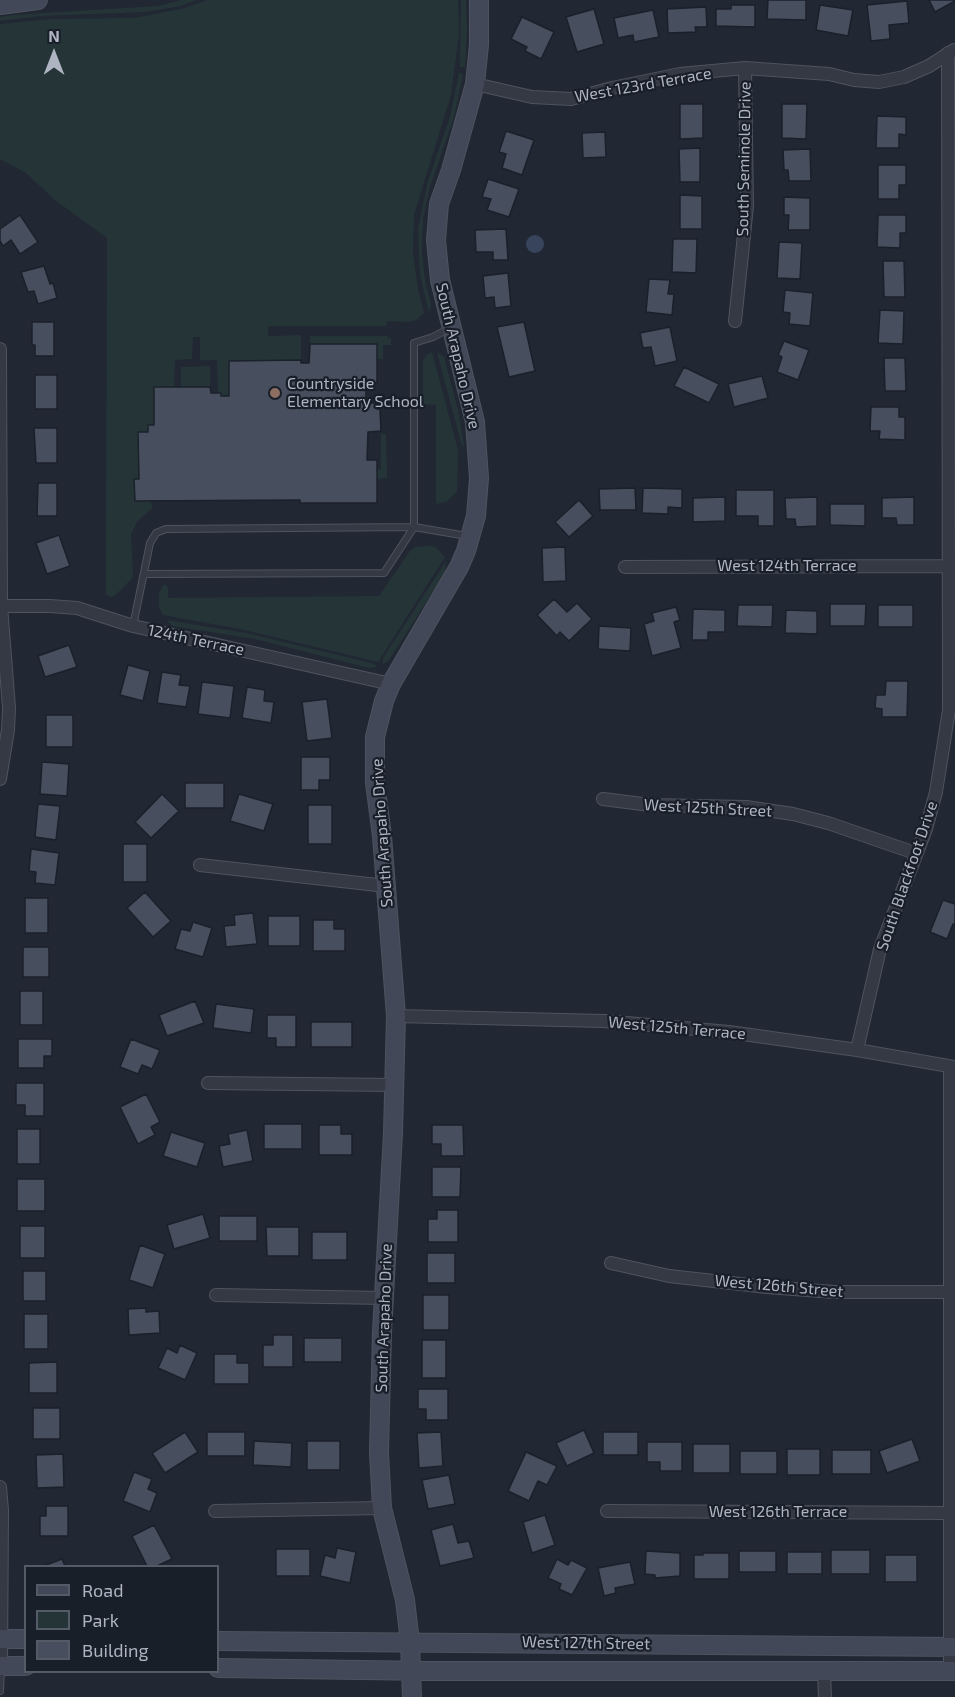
<!DOCTYPE html>
<style>
body{margin:0}
#map{position:relative;width:955px;height:1697px;overflow:hidden;background:#212733;font-family:"Exo 2",sans-serif}
canvas{display:block}
.legend{position:absolute;left:24px;top:1565px;width:195px;height:108px;box-sizing:border-box;background:#191f29;border:2px solid #555b66;margin:0;padding:8px 10px;list-style:none;font-size:18px;color:#aeb4c1}
.legend li{display:flex;align-items:center;gap:12px;height:30px}
.legend b{width:30px;border:2px solid #555b66}
.north{position:absolute;left:24px;top:24px;width:60px;height:60px;-webkit-text-stroke:4px #191f29;paint-order:stroke;rotate:0deg;font-size:16px;font-weight:700;line-height:24px;text-align:center;color:#aeb4c1}
.north::after{content:'';display:block;margin:auto;width:21px;height:27px;background:#aeb4c1;clip-path:polygon(50% 0,100% 100%,50% 72%,0 100%)}
</style>
<div id="map">
<canvas width="955" height="1697"></canvas>
<ul class="legend">
<li><b style="height:8px;background:#424857"></b>Road</li>
<li><b style="height:16px;background:#253537"></b>Park</li>
<li><b style="height:16px;background:#474e5d"></b>Building</li>
</ul>
<div class="north">N</div>
</div>
<script>
const g = document.querySelector('canvas').getContext('2d');
g.lineJoin = 'round';
function fill(path, color) {
  g.fillStyle = color;
  g.fill(path, 'evenodd');
}
function poly(rows) {
  const path = new Path2D();
  for (const r of rows) {
    if (r.length === 3) {
      path.moveTo(r[0] + r[2], r[1]);
      path.arc(r[0], r[1], r[2], 0, 2 * Math.PI);
      continue;
    }
    path.moveTo(r[0], r[1]);
    for (let i = 2; i < r.length; i += 2) path.lineTo(r[i], r[i + 1]);
  }
  return path;
}
function stroke(path, color, width, dash) {
  g.strokeStyle = color;
  g.lineWidth = width;
  g.lineCap = dash ? 'butt' : 'round';
  g.setLineDash(dash || []);
  g.stroke(path);
}
function label(font, color, halo, rows, align = 'center') {
  g.font = font + ' "Exo 2",sans-serif';
  g.lineWidth = 4.5;
  g.setLineDash([]);
  g.textBaseline = 'middle';
  g.strokeStyle = halo;
  g.fillStyle = color;
  for (const [text, x, y, turn = 0] of rows) {
    g.save();
    g.translate(x, y);
    g.rotate((+turn || 0) * Math.PI / 180);
    g.textAlign = isNaN(turn) ? turn : align;
    if (halo) g.strokeText(text, 0, 0);
    g.fillText(text, 0, 0);
    g.restore();
  }
}
fill(poly([
 [181,0,196,0,181,6,145,12,41,16,0,21,0,17,12,15,159,6],
 [207,0,458,0,459,34,451,95,414,215,413,254,418,289,424,313,416,320,409,322,387,321,386,326,268,326,268,336,301,335,301,360,229,361,229,396,221,396,221,393,218,393,217,360,200,360,200,337,193,337,192,359,175,360,174,387,154,387,154,425,148,425,148,432,138,432,139,479,134,480,135,501,150,501,153,507,137,522,131,534,133,577,121,590,112,597,106,595,107,238,55,200,26,173,0,159,0,24,51,19,134,18,185,8],
 [461,0,466,0,467,30,465,67,460,67],
 [459,73,463,74,454,117,430,187,423,218,422,252,425,281,431,305,429,312,420,275,418,229,428,181,450,117],
 [310,336,387,336,391,339,391,345,383,345,383,359,377,359,376,344,310,344],
 [432,352,458,450,457,492,446,502,436,504,436,405,423,404,423,360,427,355],
 [437,352,444,357,458,410,464,446,462,446],
 [210,366,210,387,181,387,181,367],
 [381,434,386,434,387,478,377,479,377,470,381,469],
 [427,546,435,547,445,557,378,662,245,630,163,615,159,607,159,593,164,584,168,587,168,598,379,596,410,551,415,547],
 [446,561,445,573,389,660,383,664,383,658],
 [166,620,246,633,363,661,376,665,376,667,369,668,255,639,173,626]
]), '#253537');
fill(poly([
 [535,244,9]
]), '#37445b');
const building = poly([
 [768,0,806,0,806,20,767,19,768,0],
 [929,0,955,0,955,1,935,12,929,0],
 [907,1,909,23,889,25,890,39,871,41,867,5,907,1],
 [731,5,755,5,755,27,716,26,716,9,731,9,731,5],
 [820,5,853,10,848,36,816,30,820,5],
 [706,7,707,27,695,27,696,32,668,33,667,9,706,7],
 [594,9,604,44,577,52,566,17,594,9],
 [653,10,659,37,634,42,633,35,618,38,614,18,653,10],
 [522,17,554,32,541,59,525,51,527,47,511,39,522,17],
 [680,104,703,104,703,138,680,139,680,104],
 [782,104,807,104,806,139,782,138,782,104],
 [877,116,906,117,906,135,899,134,899,148,876,148,877,116],
 [506,131,534,140,522,175,502,168,506,154,499,152,506,131],
 [605,132,606,157,583,158,582,133,605,132],
 [700,148,700,182,680,182,679,149,700,148],
 [810,149,811,181,789,181,788,170,784,170,783,150,810,149],
 [878,165,906,165,906,185,899,185,899,199,878,199,878,165],
 [488,179,519,189,509,217,487,210,491,199,482,197,488,179],
 [680,195,702,196,702,229,680,229,680,195],
 [784,197,810,198,810,230,788,230,789,215,784,215,784,197],
 [20,215,38,242,20,254,11,240,3,246,0,241,0,229,20,215],
 [878,215,906,215,906,233,900,233,900,248,877,247,878,215],
 [506,229,508,260,493,260,493,252,476,252,475,230,506,229],
 [673,239,697,239,696,273,672,272,673,239],
 [779,242,802,243,800,279,777,278,779,242],
 [883,261,904,261,905,297,884,297,883,261],
 [44,266,50,284,53,283,57,298,38,304,34,291,28,292,21,272,44,266],
 [508,273,511,306,495,308,494,297,485,298,483,276,508,273],
 [649,279,670,280,668,294,674,294,672,315,646,312,649,279],
 [785,290,813,293,810,326,789,324,790,313,783,312,785,290],
 [880,310,904,311,903,344,878,343,880,310],
 [32,322,54,322,54,356,35,356,35,345,32,345,32,322],
 [524,322,535,371,509,377,497,327,524,322],
 [670,327,677,361,655,366,651,347,643,348,640,333,670,327],
 [784,341,809,350,798,380,777,372,782,357,778,355,784,341],
 [310,344,377,344,377,383,366,383,366,403,377,403,377,409,380,409,381,431,368,432,367,460,377,460,377,503,300,503,300,500,135,501,134,479,139,479,138,432,148,432,148,425,154,425,154,387,210,387,211,393,221,393,221,396,229,396,229,361,301,360,301,363,309,363,310,344],
 [884,358,905,358,906,391,885,391,884,358],
 [684,367,719,384,709,403,674,386,684,367],
 [35,375,57,375,57,409,35,409,35,375],
 [762,376,768,398,734,407,728,384,762,376],
 [871,407,899,407,899,417,905,417,905,440,879,439,880,431,870,431,871,407],
 [34,428,57,428,57,463,36,463,34,428],
 [38,483,57,483,57,516,37,516,38,483],
 [635,488,636,510,600,510,599,489,635,488],
 [643,488,682,489,682,508,668,507,668,514,642,513,643,488],
 [736,490,774,490,774,526,758,526,758,516,736,516,736,490],
 [725,497,725,521,693,522,693,498,725,497],
 [817,497,817,526,796,527,795,519,786,519,785,498,817,497],
 [914,497,914,525,897,525,896,518,882,518,882,498,914,497],
 [579,500,593,516,569,537,555,522,579,500],
 [830,504,865,504,865,526,830,525,830,504],
 [59,535,70,566,47,574,36,543,59,535],
 [565,547,566,581,543,582,542,548,565,547],
 [554,599,567,612,577,603,592,619,569,641,560,632,557,636,537,615,554,599],
 [830,604,866,604,865,626,830,626,830,604],
 [738,605,773,605,772,627,737,626,738,605],
 [878,605,913,605,913,627,878,627,878,605],
 [676,607,680,620,674,622,681,648,652,656,644,624,654,621,652,613,676,607],
 [693,609,725,610,725,632,708,632,708,640,692,640,693,609],
 [786,610,817,611,817,634,785,633,786,610],
 [599,626,631,628,630,651,598,649,599,626],
 [69,645,77,667,45,677,38,656,69,645],
 [128,665,150,671,143,701,120,695,128,665],
 [162,672,181,675,179,685,190,686,186,707,157,703,162,672],
 [886,681,908,681,907,717,882,717,882,709,875,708,876,695,885,695,886,681],
 [202,682,234,686,230,718,198,714,202,682],
 [247,687,265,690,264,701,274,702,271,723,242,718,247,687],
 [327,699,332,738,307,741,302,702,327,699],
 [46,715,73,715,73,747,46,747,46,715],
 [301,757,330,757,330,780,319,780,319,790,301,790,301,757],
 [42,762,69,764,67,796,40,794,42,762],
 [185,783,224,783,224,808,185,808,185,783],
 [162,794,179,811,151,838,135,822,162,794],
 [239,794,273,804,264,831,230,821,239,794],
 [38,804,60,806,56,840,35,837,38,804],
 [308,805,332,805,332,844,308,844,308,805],
 [123,844,147,844,147,882,123,882,123,844],
 [31,849,59,853,55,885,35,883,36,872,29,871,31,849],
 [145,892,171,921,153,937,127,908,145,892],
 [25,898,48,898,48,933,25,933,25,898],
 [943,900,955,904,955,925,953,924,947,939,930,932,943,900],
 [253,913,257,944,226,947,224,926,235,925,234,915,253,913],
 [268,916,300,916,300,946,268,946,268,916],
 [313,920,334,920,334,929,345,929,345,951,313,951,313,920],
 [193,922,212,928,203,957,175,949,181,929,190,931,193,922],
 [23,947,49,947,49,977,23,977,23,947],
 [20,991,43,991,43,1025,20,1025,20,991],
 [195,1001,204,1023,167,1036,159,1015,195,1001],
 [216,1004,254,1009,251,1033,213,1028,216,1004],
 [267,1015,296,1015,296,1047,276,1047,276,1038,267,1038,267,1015],
 [311,1022,352,1022,352,1047,311,1047,311,1022],
 [18,1039,52,1039,52,1056,44,1056,44,1068,18,1068,18,1039],
 [131,1039,160,1050,152,1069,142,1065,138,1074,120,1067,131,1039],
 [16,1083,44,1083,44,1116,25,1116,25,1105,16,1105,16,1083],
 [146,1094,160,1122,151,1127,155,1135,138,1144,120,1107,146,1094],
 [264,1124,302,1124,302,1149,264,1149,264,1124],
 [319,1125,341,1125,341,1134,352,1134,352,1155,319,1155,319,1125],
 [432,1125,463,1125,464,1156,441,1156,441,1144,432,1144,432,1125],
 [17,1129,40,1129,40,1164,17,1164,17,1129],
 [247,1130,253,1161,223,1167,219,1146,230,1144,228,1134,247,1130],
 [171,1132,205,1143,197,1167,163,1156,171,1132],
 [432,1167,461,1167,460,1197,432,1197,432,1167],
 [17,1179,45,1179,45,1211,17,1211,17,1179],
 [437,1210,458,1210,458,1242,428,1242,428,1219,437,1219,437,1210],
 [203,1214,210,1238,174,1249,167,1225,203,1214],
 [219,1216,257,1216,257,1241,219,1241,219,1216],
 [20,1226,45,1226,45,1258,20,1258,20,1226],
 [266,1227,299,1227,299,1256,267,1256,266,1227],
 [312,1232,347,1232,347,1260,312,1260,312,1232],
 [140,1245,165,1254,153,1288,129,1280,140,1245],
 [427,1253,455,1253,455,1283,427,1283,427,1253],
 [23,1271,46,1271,46,1301,23,1301,23,1271],
 [423,1295,449,1295,449,1330,423,1330,423,1295],
 [146,1308,146,1312,159,1311,160,1333,129,1335,128,1309,146,1308],
 [24,1314,48,1314,48,1349,24,1349,24,1314],
 [273,1335,293,1335,293,1367,263,1367,263,1345,273,1345,273,1335],
 [304,1338,342,1338,342,1362,304,1362,304,1338],
 [422,1340,446,1340,446,1378,422,1378,422,1340],
 [180,1345,197,1353,185,1380,158,1368,167,1348,177,1353,180,1345],
 [214,1354,237,1354,237,1363,249,1363,249,1384,214,1384,214,1354],
 [57,1362,57,1393,29,1393,29,1363,57,1362],
 [418,1389,448,1389,448,1420,426,1420,426,1409,418,1409,418,1389],
 [33,1408,60,1408,60,1439,33,1439,33,1408],
 [584,1430,594,1453,567,1466,556,1443,584,1430],
 [185,1432,198,1452,165,1473,152,1453,185,1432],
 [207,1432,245,1432,245,1456,207,1456,207,1432],
 [441,1432,443,1466,419,1468,417,1433,441,1432],
 [603,1432,638,1432,638,1455,603,1455,603,1432],
 [912,1439,920,1461,887,1473,879,1451,912,1439],
 [254,1441,292,1443,291,1467,253,1465,254,1441],
 [307,1441,340,1441,340,1470,307,1470,307,1441],
 [647,1442,682,1442,682,1471,660,1471,660,1462,647,1462,647,1442],
 [693,1444,730,1444,730,1473,693,1473,693,1444],
 [787,1449,820,1449,820,1475,787,1475,787,1449],
 [832,1450,871,1450,871,1474,832,1474,832,1450],
 [740,1451,777,1451,777,1474,740,1474,740,1451],
 [526,1452,557,1466,547,1485,538,1481,529,1501,508,1491,526,1452],
 [63,1454,64,1487,37,1488,36,1455,63,1454],
 [134,1472,152,1479,148,1489,157,1493,150,1512,123,1501,134,1472],
 [449,1475,455,1504,428,1509,422,1480,449,1475],
 [46,1506,68,1506,68,1536,40,1536,40,1516,46,1516,46,1506],
 [545,1515,555,1545,532,1553,523,1522,545,1515],
 [453,1524,458,1543,469,1541,474,1558,440,1566,431,1530,453,1524],
 [154,1525,172,1559,157,1566,147,1566,132,1536,154,1525],
 [337,1548,356,1552,350,1583,320,1576,325,1555,335,1558,337,1548],
 [276,1549,310,1549,310,1576,276,1576,276,1549],
 [831,1550,870,1550,870,1574,831,1574,831,1550],
 [646,1551,680,1553,680,1576,655,1578,655,1575,645,1574,646,1551],
 [739,1551,776,1551,776,1572,739,1572,739,1551],
 [787,1552,822,1552,822,1574,787,1574,787,1552],
 [703,1553,729,1553,729,1579,694,1579,694,1555,703,1555,703,1553],
 [885,1555,917,1555,917,1582,885,1582,885,1555],
 [62,1559,65,1566,43,1566,62,1559],
 [557,1559,568,1565,571,1560,587,1568,572,1595,559,1589,561,1584,548,1578,557,1559],
 [630,1562,635,1584,615,1588,616,1593,604,1596,598,1568,630,1562]
]);
fill(building, '#474e5d');
stroke(building, '#1b212b', 1.5);
const lane = poly([
 [145,574,384,573,414,527,414,343,433,337,450,328],
 [133,626,150,543,156,533,166,529,414,527,467,536],
 [0,1691,1,1668]
]);
const street = poly([
 [475,84,532,97,571,99,612,88,680,74,745,68,829,74,854,80,879,82,904,77,929,66,954,50],
 [735,321,747,206,745,68],
 [0,349,1,606,9,708,8,730,0,779],
 [625,567,948,566],
 [0,606,50,606,77,608,133,626,391,684],
 [603,799,650,805,746,807,793,814,828,823,915,853],
 [200,865,386,886],
 [396,1016,604,1021,729,1032,857,1050,955,1067],
 [857,1050,880,949,926,829,936,792,949,710,948,53],
 [950,1067,950,1671],
 [208,1083,395,1085],
 [611,1263,669,1276,767,1287,834,1292,950,1292],
 [216,1295,384,1298],
 [0,1487,2,1510,1,1666],
 [215,1511,382,1508],
 [607,1511,949,1513],
 [824,1672,825,1697]
]);
const secondary = poly([
 [0,5,38,0],
 [0,1639,26,1639],
 [218,1641,955,1647],
 [0,1666,26,1666],
 [218,1668,432,1671,955,1671],
 [412,1697,410,1642,405,1600,382,1508,379,1452,382,1332,393,1133,396,1016,382,836,375,783,375,737,384,701,391,684,459,567,466,551,476,516,479,478,475,422,440,280,436,240,439,204,451,170,475,84,479,45,479,0]
]);
stroke(lane, '#4e545f', 8);
stroke(street, '#4e545f', 14);
stroke(secondary, '#4e545f', 20);
stroke(lane, '#343944', 6);
stroke(street, '#343944', 12);
stroke(secondary, '#424857', 18);
for (const [x, y, r, color] of [
 [275,393,6,"#8d6e63"]
]) {
  const dot = new Path2D();
  dot.arc(x, y, r, 0, 2 * Math.PI);
  g.fillStyle = color;
  g.fill(dot);
  stroke(dot, '#191f29', 2);
}
label('16px', '#aeb4c1', '#191f29', [
 ["West 123rd Terrace",643,85,-10],
 ["South Seminole Drive",744,159,-89],
 ["South Arapaho Drive",458,356,77],
 ["West 124th Terrace",787,566],
 ["124th Terrace",196,640,12],
 ["West 125th Street",708,808,3],
 ["South Arapaho Drive",382,833,-94],
 ["South Blackfoot Drive",907,876,-71],
 ["West 125th Terrace",677,1028,5],
 ["West 126th Street",779,1286,5],
 ["South Arapaho Drive",384,1318,-88],
 ["West 126th Terrace",778,1512],
 ["West 127th Street",586,1643,1]
]);
label('16px', '#aeb4c1', '#191f29', [
 ["Countryside",287,384],
 ["Elementary School",287,402]
], 'left');
</script>
